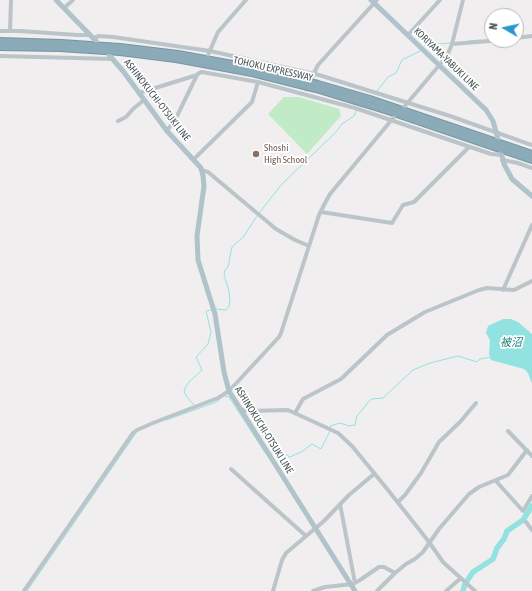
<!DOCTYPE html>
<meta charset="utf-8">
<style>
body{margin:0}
#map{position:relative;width:532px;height:591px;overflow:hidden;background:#f0eeef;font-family:"Asap Condensed",sans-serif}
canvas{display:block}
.north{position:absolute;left:484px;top:8px;width:40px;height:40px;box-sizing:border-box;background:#fff;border:1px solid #b6bbbd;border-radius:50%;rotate:279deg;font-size:11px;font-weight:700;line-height:16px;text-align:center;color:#485559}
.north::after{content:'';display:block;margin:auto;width:14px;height:18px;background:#2c97cd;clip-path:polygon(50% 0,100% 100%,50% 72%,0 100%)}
</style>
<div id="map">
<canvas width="532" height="591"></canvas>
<div class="north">N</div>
</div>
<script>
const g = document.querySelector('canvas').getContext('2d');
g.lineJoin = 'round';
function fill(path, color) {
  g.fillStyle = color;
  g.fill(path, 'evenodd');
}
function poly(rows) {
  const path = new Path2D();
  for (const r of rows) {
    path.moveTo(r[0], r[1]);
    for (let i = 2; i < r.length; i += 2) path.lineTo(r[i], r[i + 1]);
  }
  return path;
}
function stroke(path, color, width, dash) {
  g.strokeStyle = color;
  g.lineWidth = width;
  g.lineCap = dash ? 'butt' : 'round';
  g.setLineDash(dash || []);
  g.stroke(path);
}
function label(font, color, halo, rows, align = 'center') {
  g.font = font + ' "Asap Condensed","Noto Sans JP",sans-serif';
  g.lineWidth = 3.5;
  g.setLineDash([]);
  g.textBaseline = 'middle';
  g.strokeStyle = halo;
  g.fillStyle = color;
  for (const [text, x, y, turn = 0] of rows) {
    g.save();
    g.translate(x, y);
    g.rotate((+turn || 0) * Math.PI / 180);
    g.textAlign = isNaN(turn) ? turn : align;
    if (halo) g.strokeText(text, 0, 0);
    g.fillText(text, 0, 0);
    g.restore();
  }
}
fill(poly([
 [284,97,299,97,339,109,341,116,307,154,268,114]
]), '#c1eac7');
fill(poly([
 [503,319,511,319,518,322,532,334,532,384,528,373,524,369,491,360,489,354,490,340,486,333,488,326]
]), '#92e2e1');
stroke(poly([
 [469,41,480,40],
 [424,46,425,45,450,43],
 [377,91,388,77,396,73,402,60,420,51],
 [259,213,282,184,335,133,342,124,354,116,356,111],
 [216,309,226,310,229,306,230,301,229,291,224,275,225,270,228,267,231,251,232,247,244,236,257,216],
 [225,396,229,397,266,454],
 [194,405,187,397,184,392,185,388,189,382,202,370,196,357,208,344,211,332,206,311,211,310],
 [166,420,214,403,219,400],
 [330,428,330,426,340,423,349,426,355,425,357,416,371,399,383,398,413,370,430,363,458,356,477,362,480,359,492,357],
 [271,453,276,451,282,451,288,456,290,457,303,451,312,444,321,449,330,431],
 [27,591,136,433]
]), '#92e2e1', 1);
stroke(poly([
 [463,591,465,584,473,572,493,559,497,548,504,539,507,531,523,520,532,506]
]), '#92e2e1', 5.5);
stroke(poly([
 [306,91,312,77]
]), '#c6c8ca', 4, [4, 2]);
const highway = poly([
 [0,41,61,43,120,47,178,54,254,68,318,84,370,99,532,154],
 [0,47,60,48,120,52,176,59,252,73,316,89,388,111,532,160]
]);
stroke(highway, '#7696a4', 8);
stroke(poly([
 [64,8,73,0],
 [0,31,20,31,77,35,90,35],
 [10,31,11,0],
 [408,35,440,0],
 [93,38,99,36,113,37,210,51,319,75,450,116,532,145],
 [516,38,532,36],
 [452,44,502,40],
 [208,55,218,32,246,0],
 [0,56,113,59],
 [312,77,318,65,377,0],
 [139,93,197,75],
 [404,107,447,56,452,44,463,0],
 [118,121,126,117,133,109,144,100],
 [167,131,177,116,197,75,199,73,202,72,258,82,355,108,491,154,501,155],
 [194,159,252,102,258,82],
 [502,160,518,163,532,168],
 [201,170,208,172,276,229,295,240,309,246],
 [321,212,392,223,403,205,414,202,469,147],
 [503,290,532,225],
 [240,409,249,411,288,410,338,433,352,446,388,490,429,542,443,562,475,591],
 [295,413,303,399,341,379,387,335,425,312,479,290,487,288,514,290,532,281],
 [508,431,532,456],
 [231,469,306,536],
 [496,481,523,511,532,496],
 [398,502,405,495,421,473,439,442,460,422,476,403],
 [340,504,355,583],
 [526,522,532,530],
 [24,591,133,433,137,430,153,423,218,398,229,391,279,337,281,333,319,215,325,203,330,194,394,117],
 [273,591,282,560,286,553,324,521,349,495,374,474],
 [313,591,325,587,353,584,360,580,379,567,384,567,395,573],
 [377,591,395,573,406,564,415,559,423,552,439,529,469,494,479,487,508,475,527,450],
 [446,591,461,578]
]), '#bbc5c9', 4);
stroke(poly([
 [56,0,96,41],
 [371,0,486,110,493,121,498,139],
 [109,55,123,71,167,131,201,168,203,176,204,186,197,236,198,260,215,314,224,372,229,391,355,591],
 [501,152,504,164,512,179,532,196]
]), '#b0c3ca', 5);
stroke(highway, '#8babb8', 6);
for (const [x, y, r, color] of [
 [256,154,4,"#8d6e63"]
]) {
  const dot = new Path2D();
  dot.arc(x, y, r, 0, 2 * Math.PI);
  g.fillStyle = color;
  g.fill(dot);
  stroke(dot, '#fff', 1.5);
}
label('10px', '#485559', '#fff', [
 ["KORIYAMA-YABUKI LINE",446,59,44],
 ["TOHOKU EXPRESSWAY",273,69,13],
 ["ASHINOKUCHI-OTSUKI LINE",157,100,52],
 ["ASHINOKUCHI-OTSUKI LINE",264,430,58]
]);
label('10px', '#785e54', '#fff', [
 ["Shoshi",264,148],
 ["High School",264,160]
], 'left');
label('italic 11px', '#197f7c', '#fff', [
 ["被沼",511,343]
]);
</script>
